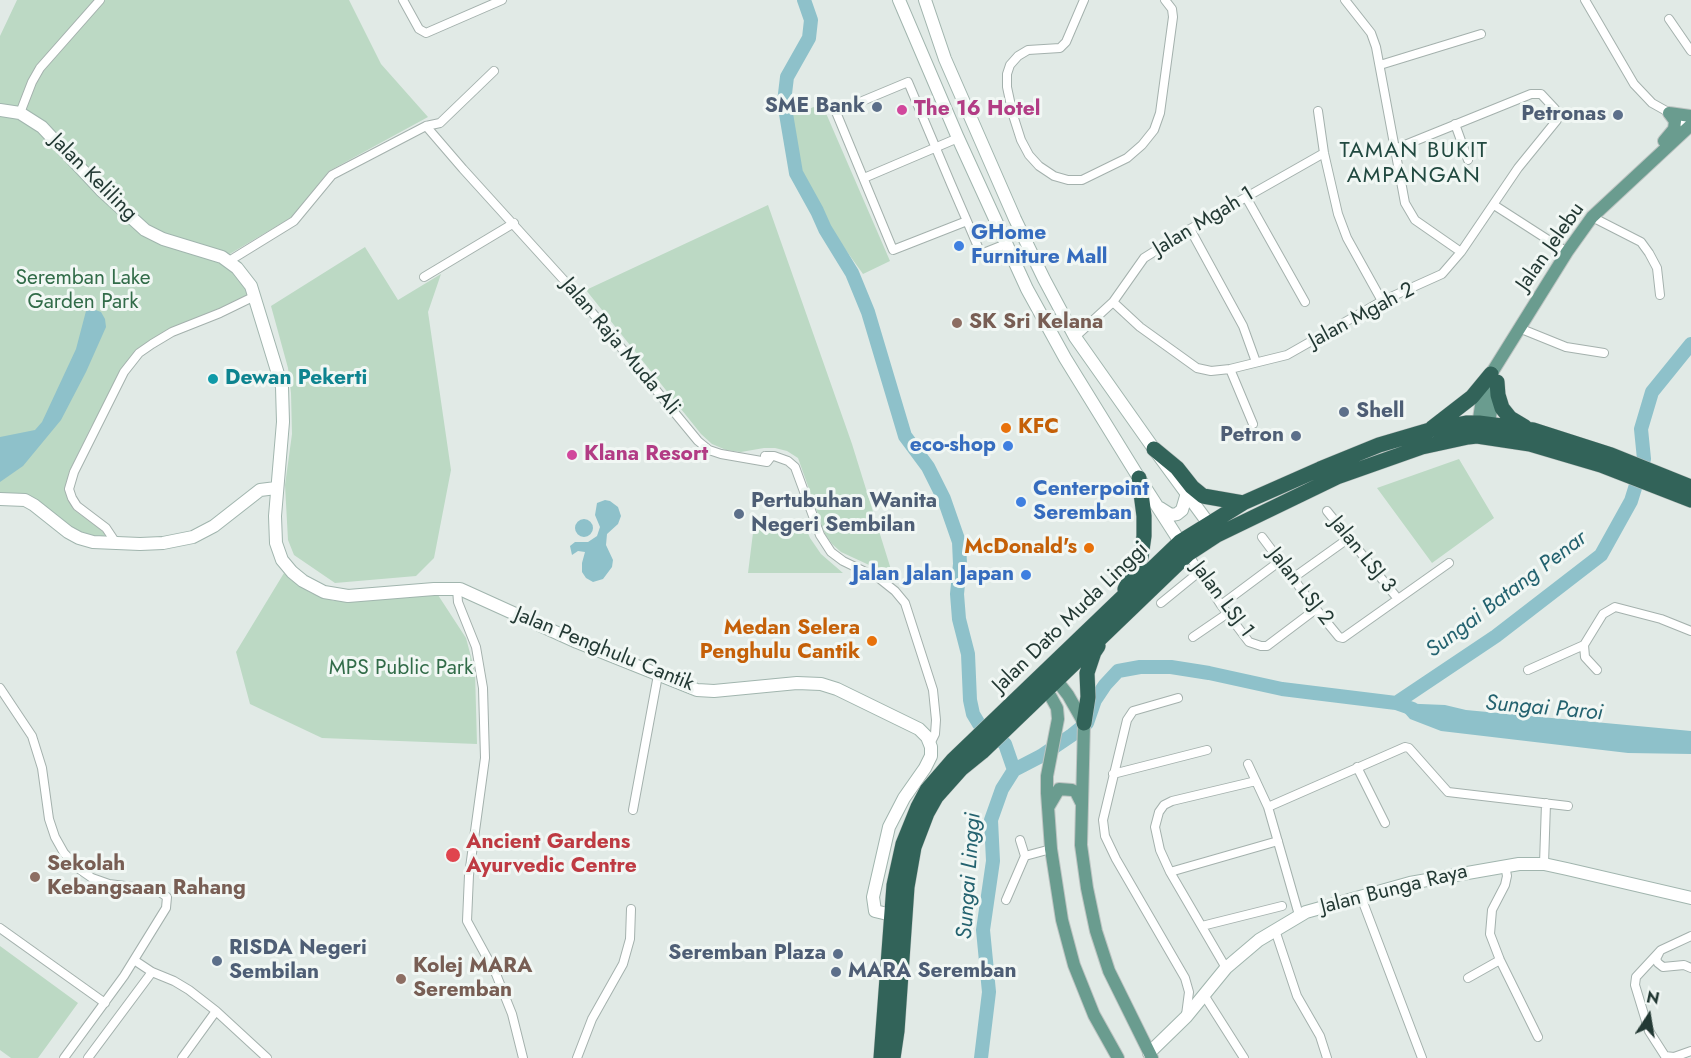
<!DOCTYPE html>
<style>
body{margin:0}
#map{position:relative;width:1691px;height:1058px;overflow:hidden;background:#e1eae6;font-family:Jost,sans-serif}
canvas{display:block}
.north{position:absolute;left:1619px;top:986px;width:60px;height:60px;-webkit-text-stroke:4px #f1f7f4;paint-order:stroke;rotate:12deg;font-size:16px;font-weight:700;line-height:24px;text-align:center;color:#233934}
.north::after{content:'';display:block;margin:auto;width:21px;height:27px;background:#233934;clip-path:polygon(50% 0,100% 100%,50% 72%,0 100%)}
</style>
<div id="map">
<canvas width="1691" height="1058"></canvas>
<div class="north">N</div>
</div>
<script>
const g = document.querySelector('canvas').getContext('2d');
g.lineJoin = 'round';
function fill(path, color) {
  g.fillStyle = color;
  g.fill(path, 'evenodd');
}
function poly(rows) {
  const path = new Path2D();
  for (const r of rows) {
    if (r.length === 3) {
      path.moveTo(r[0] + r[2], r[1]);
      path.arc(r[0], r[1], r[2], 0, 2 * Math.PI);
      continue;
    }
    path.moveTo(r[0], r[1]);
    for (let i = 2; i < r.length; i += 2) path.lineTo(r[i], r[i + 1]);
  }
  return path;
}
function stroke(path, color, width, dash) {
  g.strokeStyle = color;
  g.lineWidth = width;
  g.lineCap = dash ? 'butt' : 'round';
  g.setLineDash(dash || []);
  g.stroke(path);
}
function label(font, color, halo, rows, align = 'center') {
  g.font = font + ' Jost,sans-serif';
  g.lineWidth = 6;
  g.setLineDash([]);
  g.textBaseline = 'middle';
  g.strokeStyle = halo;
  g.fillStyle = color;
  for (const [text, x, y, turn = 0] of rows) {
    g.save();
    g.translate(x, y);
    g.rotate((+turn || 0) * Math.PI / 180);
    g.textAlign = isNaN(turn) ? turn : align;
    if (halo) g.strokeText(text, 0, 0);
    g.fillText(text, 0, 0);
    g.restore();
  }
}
fill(poly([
 [17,0,349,0,381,64,428,117,329,171,292,217,228,255,147,228,45,124,0,107,0,36],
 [822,104,890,261,863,274,830,228,819,203,803,175,801,166,792,115],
 [0,114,25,118,127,217,227,262,251,293,150,344,132,358,91,427,69,472,66,490,73,509,100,529,105,534,104,538,91,537,75,532,23,496,12,493,0,494],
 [768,205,852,444,893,576,841,552,832,544,825,534,798,458,787,451,775,448,764,448,741,452,726,450,712,444,701,434,586,290],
 [365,247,398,300,441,274,428,312,451,470,434,558,416,576,335,583,294,555,288,540,285,485,292,434,291,393,288,368,271,306],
 [1459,459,1494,518,1432,563,1377,488],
 [803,521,810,538,821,554,843,573,748,573,754,525],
 [284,573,291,580,311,593,334,601,438,595,466,638,475,672,477,744,322,738,250,704,236,652],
 [0,946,78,1003,38,1058,11,1058,0,1050]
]), '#bcd9c4');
fill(poly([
 [93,309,101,312,105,319,106,327,86,372,61,420,23,466,0,482,0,437,35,430,42,422,76,349,86,311],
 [605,500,610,501,618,507,621,516,618,524,607,534,606,545,613,560,612,567,603,579,593,582,586,578,582,572,582,563,585,552,578,551,572,555,570,546,575,542,588,542,597,536,600,527,595,515,597,503],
 [584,528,9],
 [1396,703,1445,705,1466,710,1691,731,1691,754,1628,753,1441,731,1410,719]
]), '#8ec1ca');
stroke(poly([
 [804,0,811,20,809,38,787,77,784,102,796,173,817,211,825,229,852,273,868,312,905,436,928,467,944,499,959,542,960,564,957,594,959,619,968,654,970,700,973,714,979,724,1005,744,1014,770],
 [1396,703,1496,636,1601,555,1631,501,1644,459,1641,429,1652,392,1691,344],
 [981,1058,989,992,983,930,993,861,991,820,1002,789,1014,770,1041,756,1072,735,1087,723,1095,700,1105,685,1118,671,1140,667,1171,667,1209,673,1282,689,1396,703,1413,709]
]), '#8ec1ca', 14);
const street = poly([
 [403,0,419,29,426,33,502,0],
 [1084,0,1066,42,1060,48,1028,50,1018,56,1010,65,1007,74,1007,87,1013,115,1021,140,1029,155,1039,166,1054,176,1068,180,1082,180,1127,158,1142,145,1154,130,1160,113,1173,17,1172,9,1165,0],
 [1345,0,1371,33,1376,47,1405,203,1415,220,1461,252],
 [1585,0,1634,84,1652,103,1677,117,1688,127],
 [1669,19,1691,51],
 [1380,65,1481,34],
 [1318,111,1324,153,1338,214,1347,238,1382,301],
 [20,113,32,82,40,68,100,0],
 [1455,124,1468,160],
 [426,126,463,169,581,299,698,441,709,450,721,454,767,462,770,458,765,456],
 [864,178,958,138],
 [1246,197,1305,302],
 [1494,205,1567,252],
 [1592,217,1641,242,1649,253,1657,268,1660,295],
 [967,221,893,250,836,112,908,82,951,184,967,221,981,254,1006,244],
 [1190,229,1243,326,1256,362],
 [229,261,294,221,332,175,426,126,440,123,494,71],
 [424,277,514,223],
 [1113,302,1140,327,1197,368,1211,371,1230,369,1287,355,1382,301,1442,274,1461,252,1518,168,1557,120,1555,109,1541,94,1531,94,1395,149],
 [1519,328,1566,347,1604,353],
 [1075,337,1113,302,1144,258,1190,229,1324,153],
 [1230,369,1253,424],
 [765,456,774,456,788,461,795,467,820,535,831,552,843,561,880,579,895,591,905,603,933,690,936,720,935,734,930,744],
 [1327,511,1398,599],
 [1262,537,1316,609,1339,637,1343,638,1449,563],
 [116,543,106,528,77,506,72,498,69,489,74,472,124,372,139,353,152,344,172,332,220,313,255,296],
 [1188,554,1221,605,1249,642,1261,646,1267,646,1316,609],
 [1293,578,1349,538],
 [457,589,458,602,476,647,483,688,485,758,469,875,467,921,496,974,512,1014,523,1058],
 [1161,603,1199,572],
 [1221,605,1280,561],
 [1193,637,1228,613],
 [1528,670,1584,645],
 [1597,670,1585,657,1584,645,1603,614,1615,607,1661,619,1691,631],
 [0,688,32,736,42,768,49,819,55,837,64,853,79,869,92,878,109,884,157,890,167,897,166,908,124,976,64,1058],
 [1178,698,1133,711,1127,720,1103,820,1105,836,1116,859,1185,978,1189,992,1186,1015],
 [1248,764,1268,807,1299,915],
 [1357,767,1385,823],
 [1113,774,1207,750],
 [1268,807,1405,747,1409,748,1448,792,1568,806],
 [633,810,658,675],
 [1020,840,1025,856],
 [1544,864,1546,803],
 [1505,865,1507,876,1505,885,1492,910,1490,934,1500,960,1538,1037],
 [1170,872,1278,841],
 [1361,897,1422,1058],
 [1006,900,1025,856,1051,849],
 [1202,926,1282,906],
 [0,928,105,1003],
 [1275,930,1297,996,1320,1036,1327,1058],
 [1691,936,1661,950,1636,977,1635,985,1649,1031,1665,1056,1674,1057,1691,1051],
 [1659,953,1656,959,1658,963,1663,967,1684,965,1691,968],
 [134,960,152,972,174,981,189,990,216,1011,267,1058],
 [1226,968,1170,872,1160,850,1155,827,1159,812,1164,805,1172,801,1256,781],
 [1468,978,1500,960],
 [1204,995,1244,1058],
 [88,1058,152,972],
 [182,1058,216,1011],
 [577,1058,592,1019,623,964,630,939,631,909]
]);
const secondary = poly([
 [899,0,958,138,1027,289,1065,358,1139,478,1184,548],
 [925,0,945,59,1015,219,1044,279,1075,337,1154,449,1214,531],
 [0,110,20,113,42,127,101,190,145,230,163,239,222,257,237,268,251,286,282,387,283,422,275,516,276,543,282,560,292,572,303,581,324,592,348,596,434,589,460,589,577,642,697,690,714,691,797,683,821,684,837,689,919,729,927,737,931,747,931,756,925,768,904,798,889,827,873,897,875,911,900,917],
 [0,499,25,500,34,505,68,532,79,538,93,542,140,544,163,543,193,537,214,526,260,490,276,488],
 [1160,508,1171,515,1177,514,1182,510,1187,493],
 [1149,1053,1186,1017,1226,968,1259,940,1306,912,1410,883,1519,864,1544,864,1567,869,1691,898]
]);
const primary = poly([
 [1669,113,1691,116],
 [1664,141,1674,129,1675,121,1669,113],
 [1487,431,1496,387],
 [1477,432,1482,399,1491,374,1567,252,1592,217,1691,125],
 [1051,673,1068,695,1084,723,1081,845,1087,888,1096,931,1109,971,1152,1058],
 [1040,685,1051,697,1057,708,1058,719,1047,776,1047,793,1051,849,1062,920,1074,965,1094,1015,1118,1058],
 [1049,806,1059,789,1072,790,1076,792,1081,802]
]);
const highway = poly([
 [1497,382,1498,395,1502,408,1510,418,1525,427],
 [1432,428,1472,397,1491,374],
 [1154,449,1177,468,1192,487,1203,496,1243,503],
 [1125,589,1141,557,1144,536,1144,516,1139,478],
 [1084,723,1088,697,1087,673,1094,652,1098,646],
 [881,1058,894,885,903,844,918,807,927,790,953,760,1180,542,1243,503,1320,469,1379,445,1430,430,1466,423,1479,423,1533,430,1611,455,1691,487],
 [893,1058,897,1031,907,887,914,847,927,813,936,797,961,769,982,752,1188,554,1217,535,1337,477,1422,447,1468,437,1477,436,1530,444,1601,465,1691,500]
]);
stroke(street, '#a4b1ad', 10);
stroke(secondary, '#a1b5ae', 14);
stroke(primary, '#bdc4c2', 14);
stroke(highway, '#bdc4c2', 16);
stroke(street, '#fff', 8);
stroke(secondary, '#fff', 12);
stroke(primary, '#6a9c8f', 12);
stroke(highway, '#326359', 15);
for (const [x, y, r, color] of [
 [877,107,6,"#5c6f8a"],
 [902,110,6,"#d1479c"],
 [1618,115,6,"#5c6f8a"],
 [959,246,6,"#3f7fe0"],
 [957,323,6,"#8d6e63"],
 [213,379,6,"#0f9aa8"],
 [1344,412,6,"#5c6f8a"],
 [1006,428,6,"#e8710a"],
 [1296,436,6,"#5c6f8a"],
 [1008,446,6,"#3f7fe0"],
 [572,455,6,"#d1479c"],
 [1021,502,6,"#3f7fe0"],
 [739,514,6,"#5c6f8a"],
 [1089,548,6,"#e8710a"],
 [1026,575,6,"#3f7fe0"],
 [872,641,6,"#e8710a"],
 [453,855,8,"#e0444e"],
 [35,877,6,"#8d6e63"],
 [838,954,6,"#5c6f8a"],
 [217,961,6,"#5c6f8a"],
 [836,972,6,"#5c6f8a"],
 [401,979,6,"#8d6e63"]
]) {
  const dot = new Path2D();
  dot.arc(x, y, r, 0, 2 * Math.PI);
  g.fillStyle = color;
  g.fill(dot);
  stroke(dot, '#f1f7f4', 2);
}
label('bold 21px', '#4e5e75', '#f1f7f4', [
 ["SME Bank",865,107],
 ["Petronas",1606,115],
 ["Shell",1356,412,"left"],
 ["Petron",1284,436],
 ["Pertubuhan Wanita",751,502,"left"],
 ["Negeri Sembilan",751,526,"left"],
 ["RISDA Negeri",229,949,"left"],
 ["Sembilan",229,973,"left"],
 ["Seremban Plaza",826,954],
 ["MARA Seremban",848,972,"left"]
], 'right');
label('bold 21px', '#b23c85', '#f1f7f4', [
 ["The 16 Hotel",914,110],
 ["Klana Resort",584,455]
], 'left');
label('21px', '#233934', '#f1f7f4', [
 ["Jalan Keliling",93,178,45],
 ["Jalan Mgah 1",1204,222,-31],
 ["Jalan Jelebu",1551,247,-55],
 ["Jalan Mgah 2",1362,316,-28],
 ["Jalan Raja Muda Ali",620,347,50],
 ["Jalan LSJ 3",1362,555,51],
 ["Jalan LSJ 2",1300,587,52],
 ["Jalan LSJ 1",1222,600,53],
 ["Jalan Dato Muda Linggi",1071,618,-44],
 ["Jalan Penghulu Cantik",604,650,22],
 ["Jalan Bunga Raya",1394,890,-14]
]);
label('bold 21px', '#366cbe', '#f1f7f4', [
 ["GHome",971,234],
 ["Furniture Mall",971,258],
 ["eco-shop",996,446,"right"],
 ["Centerpoint",1033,490],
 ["Seremban",1033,514],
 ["Jalan Jalan Japan",1014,575,"right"]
], 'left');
label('21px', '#326c49', '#f1f7f4', [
 ["Seremban Lake",83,279],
 ["Garden Park",83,303],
 ["MPS Public Park",401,669]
]);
label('bold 21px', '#785e54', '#f1f7f4', [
 ["SK Sri Kelana",969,323],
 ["Sekolah",47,865],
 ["Kebangsaan Rahang",47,889],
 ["Kolej MARA",413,967],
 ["Seremban",413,991]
], 'left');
label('bold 21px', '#0d838f', '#f1f7f4', [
 ["Dewan Pekerti",225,379]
], 'left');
label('bold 21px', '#c56008', '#f1f7f4', [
 ["KFC",1018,428,"left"],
 ["McDonald's",1077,548],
 ["Medan Selera",860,629],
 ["Penghulu Cantik",860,653]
], 'right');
label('bold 21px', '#be3a42', '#f1f7f4', [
 ["Ancient Gardens",466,843],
 ["Ayurvedic Centre",466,867]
], 'left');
g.letterSpacing = '1.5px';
label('22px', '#214940', '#f1f7f4', [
 ["TAMAN BUKIT",1414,152],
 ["AMPANGAN",1414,177]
]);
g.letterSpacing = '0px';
label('italic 22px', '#23626f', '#f1f7f4', [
 ["Sungai Batang Penar",1507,595,-37],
 ["Sungai Paroi",1544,709,5],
 ["Sungai Linggi",970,876,-86]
]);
</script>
